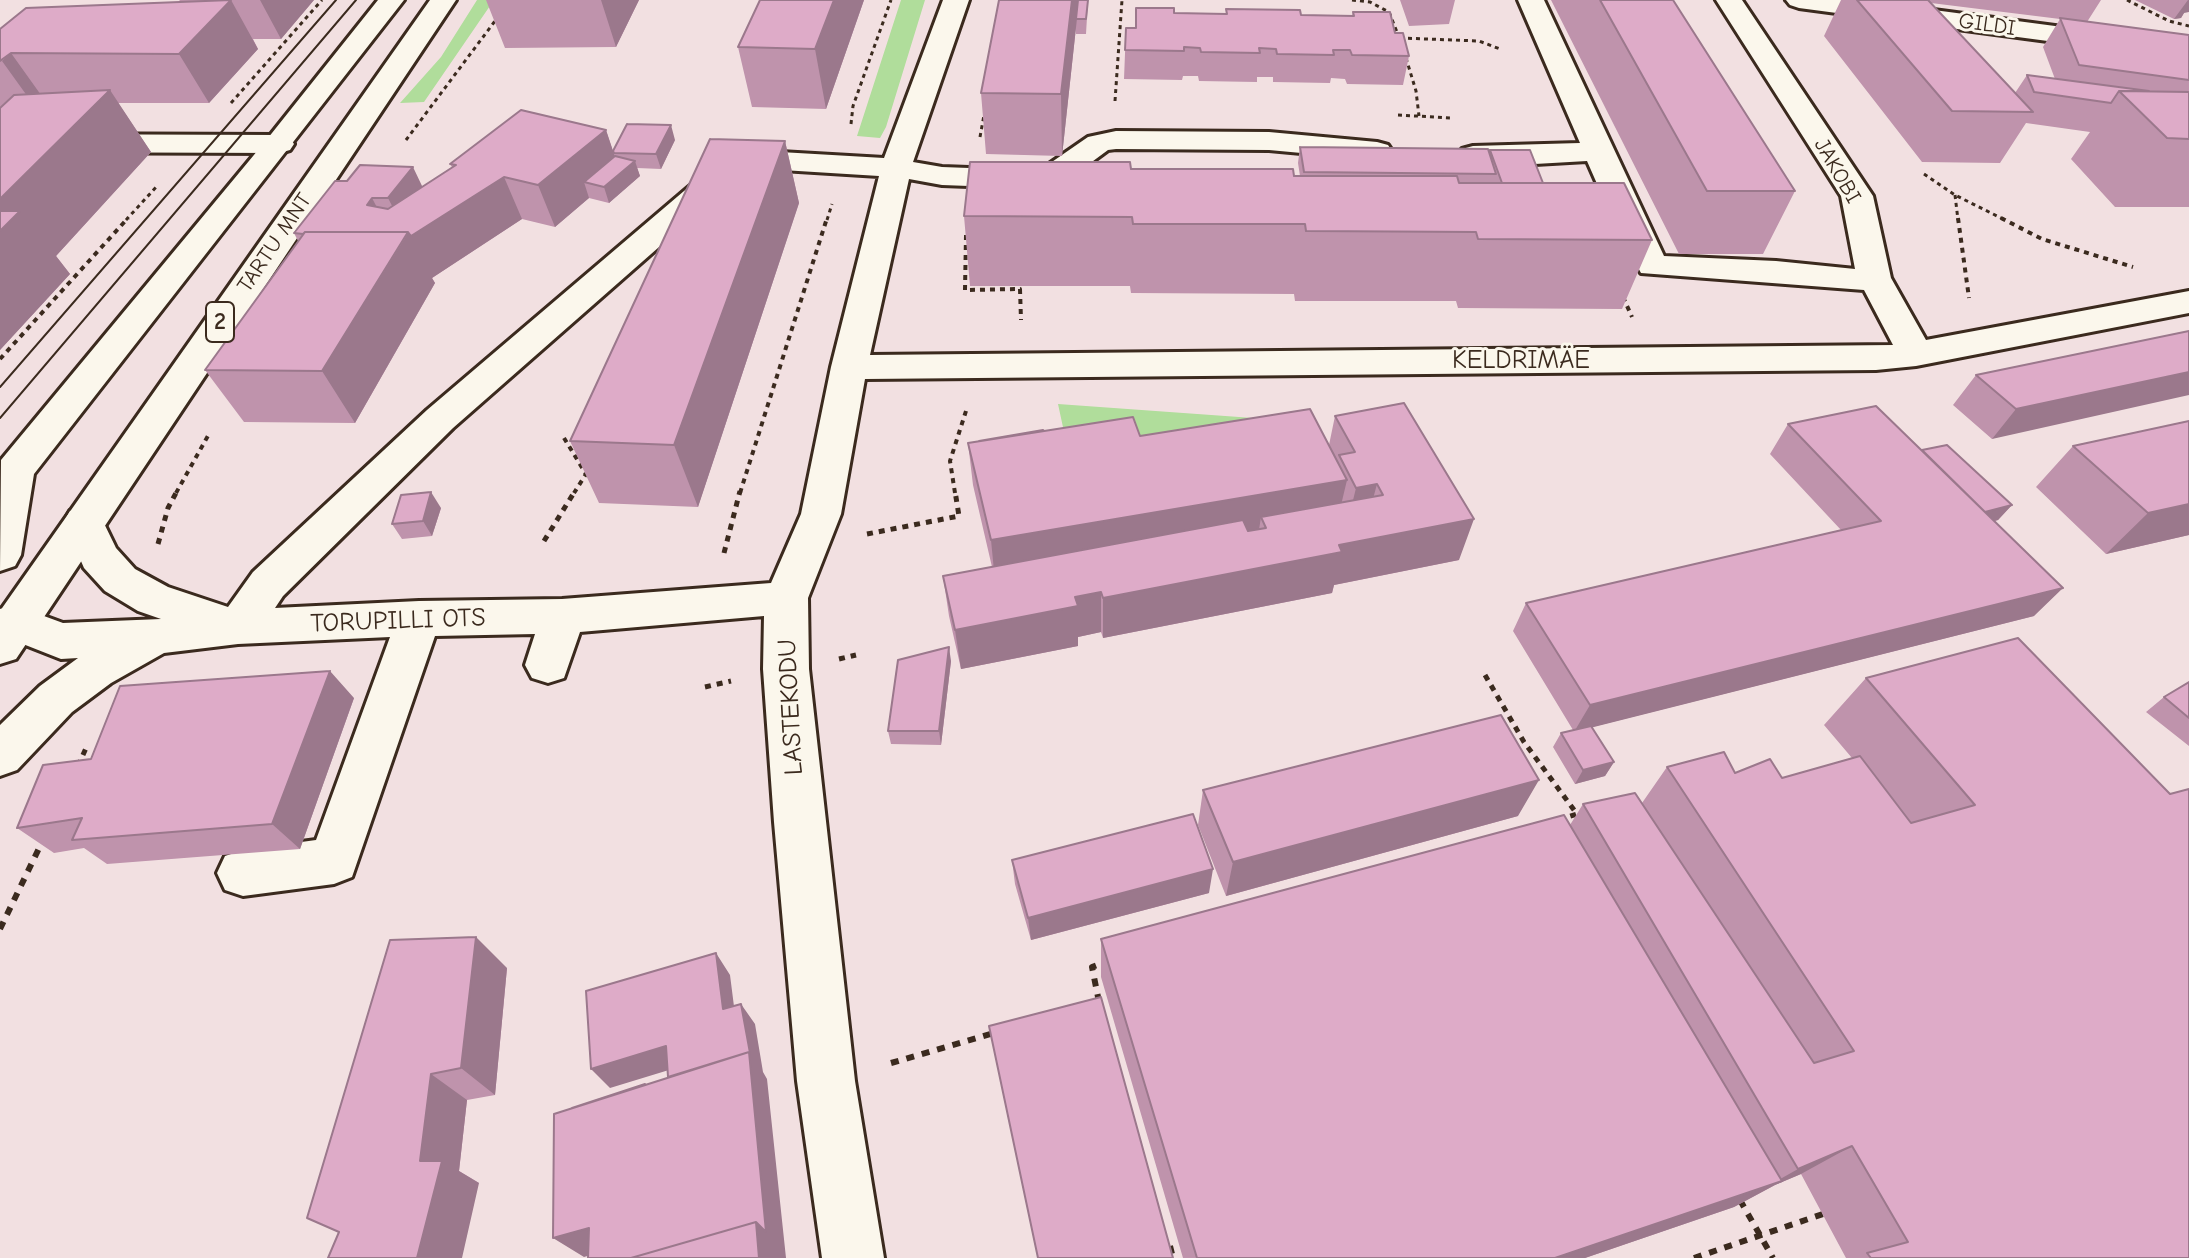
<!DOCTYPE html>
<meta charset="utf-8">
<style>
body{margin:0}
canvas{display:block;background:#f2e0e1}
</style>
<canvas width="2189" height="1258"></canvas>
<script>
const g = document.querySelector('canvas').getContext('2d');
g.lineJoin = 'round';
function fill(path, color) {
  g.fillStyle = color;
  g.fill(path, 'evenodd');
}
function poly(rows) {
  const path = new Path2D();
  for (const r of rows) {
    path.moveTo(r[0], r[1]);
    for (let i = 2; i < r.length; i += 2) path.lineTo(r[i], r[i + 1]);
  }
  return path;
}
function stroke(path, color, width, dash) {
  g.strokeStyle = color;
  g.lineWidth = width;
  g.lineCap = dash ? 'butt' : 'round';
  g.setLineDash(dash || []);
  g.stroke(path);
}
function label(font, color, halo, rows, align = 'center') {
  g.font = font + ' "Comic Neue",sans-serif';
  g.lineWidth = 6;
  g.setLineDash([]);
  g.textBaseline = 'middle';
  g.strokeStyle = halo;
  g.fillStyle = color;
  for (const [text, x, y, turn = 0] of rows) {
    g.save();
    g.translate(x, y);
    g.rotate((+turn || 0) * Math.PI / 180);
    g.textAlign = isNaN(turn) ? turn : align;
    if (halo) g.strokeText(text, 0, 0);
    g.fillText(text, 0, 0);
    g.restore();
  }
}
fill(poly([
 [477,0,494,0,424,102,400,103,441,57],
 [901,0,925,0,886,127,880,138,857,136],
 [1058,404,1267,419,1072,469]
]), '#b0dd9b');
const minor = poly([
 [943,0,969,0,913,162,942,167,1023,170,1046,166,1088,137,1116,131,1269,132,1377,142,1388,145,1392,151,1388,157,1377,160,1269,150,1116,149,1108,150,1066,181,1023,188,942,185,909,179,870,355,1893,345,1864,290,1641,273,1616,227,1587,161,1535,164,1462,161,1458,155,1462,149,1473,146,1580,143,1518,0,1544,0,1664,256,1776,261,1855,269,1841,196,1716,0,1742,0,1873,196,1891,278,1926,340,2189,291,2189,313,1916,366,1876,370,865,379,841,514,808,598,809,669,855,1081,884,1258,822,1258,797,1081,774,822,763,669,764,616,580,632,564,678,548,683,532,678,525,665,535,634,435,636,352,877,334,884,243,896,225,890,217,873,225,856,243,850,316,840,390,637,238,644,164,653,111,683,72,712,17,770,0,776,0,725,40,686,78,658,61,659,0,635,0,609,14,605,63,623,161,619,138,611,105,591,84,568,64,522,70,511,84,507,98,511,116,548,135,569,168,587,228,607,253,572,427,410,711,168,763,151,884,158,943,0],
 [766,169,879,176,831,367,801,514,771,583,562,599,419,601,275,608,283,596,453,428,733,182,766,169],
 [1786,0,1858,0,2108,33,2118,35,2121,41,2118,47,2108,49,1799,8,1790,5,1786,0],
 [0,134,279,135,290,138,294,144,290,150,279,153,0,152,0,134]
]);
const major = poly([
 [378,0,404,0,34,474,21,555,15,566,0,571,1,460,268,138,378,0],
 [430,0,456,0,16,659,0,664,0,611,430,0]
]);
stroke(minor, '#3b2a1e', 6);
stroke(major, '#3b2a1e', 6);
stroke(poly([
 [1352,0,1370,2,1389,12,1399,37],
 [2127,0,2169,21,2189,26],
 [1400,38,1479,41,1500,49],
 [1406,58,1416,91,1419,116],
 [1115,101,1122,0],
 [231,103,322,0],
 [1398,115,1452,118],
 [851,124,853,106,891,0],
 [980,137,984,115],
 [406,140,498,17],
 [1924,174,1955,195,2005,220],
 [1955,195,1958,220],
 [126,220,158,185],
 [827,220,832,204]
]), '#3b2a1e', 3, [4, 4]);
stroke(poly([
 [1958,218,1969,298],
 [2001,218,2042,239,2133,267],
 [966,235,965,290,1020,289,1021,320],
 [1623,297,1632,317],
 [0,359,128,218],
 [564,438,586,474,574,493],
 [176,493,209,434],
 [740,493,827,218],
 [955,493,950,461,966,411]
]), '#3b2a1e', 4, [5, 5]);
stroke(poly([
 [867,534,959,516,955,491],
 [544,541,575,491],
 [158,544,168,508,177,491],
 [724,553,740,491],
 [839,659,856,655],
 [1485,675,1524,742,1577,814,1559,820],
 [705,687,731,681],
 [78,766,87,746]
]), '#3b2a1e', 5, [6, 6]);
stroke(poly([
 [0,929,43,840],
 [1099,1002,1092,967,1105,962],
 [891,1063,994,1033],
 [1740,1200,1773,1258],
 [1170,1246,1173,1258],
 [1694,1258,1823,1214]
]), '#3b2a1e', 6, [8, 8]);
fill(minor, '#fbf7ec');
fill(major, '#fbf7ec');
stroke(poly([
 [0,387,336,0],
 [0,418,356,0]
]), '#3b2a1e', 2);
fill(poly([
 [179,0,314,0,281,39,253,39,258,49,209,103,118,103,151,152,56,256,70,274,0,350,0,29,181,2],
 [486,0,639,0,616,47,505,48],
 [864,0,826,109,752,107,738,47],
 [1088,0,1086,34,1076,34,1076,27,1062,156,986,154,981,93],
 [1400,0,1455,0,1449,24,1409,26],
 [1551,0,1673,0,1795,191,1763,254,1679,254],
 [1841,0,2101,0,2087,22,2189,35,2189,207,2115,207,2071,159,2090,132,2026,123,2000,163,1922,162,1824,36],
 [1931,3,2060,19,2043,47,2055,79,2027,75,2015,93],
 [2135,0,2189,0,2184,13,2181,18,2174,19],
 [1226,9,1301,15,1352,16,1353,12,1395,33,1409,56,1403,85,1347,84,1345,79,1331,78,1330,83,1273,82,1273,77,1257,77,1257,82,1199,81,1198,76,1183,76,1182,80,1124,79,1126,28,1136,28,1174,13,1226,14],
 [606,130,613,151,675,140,661,169,637,168,640,176,609,203,589,198,555,227,522,219,432,278,435,283,355,423,244,422,205,370,298,241,294,233,335,181,422,187,452,167,450,164],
 [785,141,799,203,698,507,599,503,570,441],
 [1300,147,1489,154,1490,150,1543,183,1652,240,1622,309,1458,308,1456,301,1295,301,1294,294,1131,293,1130,286,970,286,964,216,1131,169,1300,176,1298,163],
 [2189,331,1992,439,1953,405,1976,375],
 [1335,416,1459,560,1334,585,1332,593,1103,638,1101,632,1078,637,1078,646,961,669,949,616,943,576,992,567,973,485,968,443,1044,431,1329,445],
 [2189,421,2189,535,2106,554,2036,487,2073,446],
 [1788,424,1922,450,2012,505,1998,520,1995,521,2034,616,1592,727,1614,762,1605,776,1575,784,1553,747,1561,733,1573,730,1513,631,1526,603,1841,530,1770,454],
 [441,508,432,536,402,539,392,524],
 [2018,638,2189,1258,1846,1258,1801,1174,1775,1185,1734,1207,1585,1258,1183,1258,1101,977,1101,939,1570,825,1583,804,1642,803,1667,767,1782,778,1852,758,1824,725,1866,678],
 [951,661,941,745,891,744,888,731],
 [2189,682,2189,746,2146,712,2164,697],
 [354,698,300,849,107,864,84,848,54,853,17,828,91,759],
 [1203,790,1518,816,1226,896,1198,825],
 [1012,860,1209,893,1031,940,1015,884],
 [507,968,495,1095,467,1100,459,1171,479,1183,339,1232,307,1218]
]), '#bf93ac');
fill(poly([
 [231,0,258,49,209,103,179,54],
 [260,0,314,0,281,39],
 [601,0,639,0,616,47],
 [834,0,864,0,826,109,815,49],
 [1072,0,1079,0,1062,156,1061,94],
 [2188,0,2189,0,2189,12,2184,13,2181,18,2174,19],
 [11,53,46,102,38,111,2,61],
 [110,90,151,152,56,256,70,274,0,350,0,199],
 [671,125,675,140,661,169,656,154],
 [606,130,620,172,584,182,589,198,555,227,538,185],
 [785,141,799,203,698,507,674,445],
 [635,161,640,176,609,203,604,187],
 [413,167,433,209,504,177,522,219,432,278,435,283,355,423,322,371,407,235,388,198],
 [372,198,394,240,367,205],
 [2189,372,2189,395,1992,439,2016,409],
 [1347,480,1337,522,1261,517,1258,536,995,581,991,540],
 [1377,484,1366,525,1346,529,1356,488],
 [431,492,441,508,432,536,423,521],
 [2189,504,2189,535,2106,554,2148,513],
 [2012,505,1998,520,1954,531,1967,516],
 [1474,519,1459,560,1334,585,1332,593,1103,638,1103,598,1339,545],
 [2063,588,2034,616,1574,732,1590,705],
 [1101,592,1101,632,1078,637,1078,646,961,669,955,630,1075,597],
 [949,647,951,661,941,745,939,731],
 [330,671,354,698,300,849,272,824],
 [1614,762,1605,776,1575,784,1583,770],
 [1539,780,1518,816,1226,896,1233,862],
 [1213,869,1209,893,1031,940,1028,918],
 [476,937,507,968,495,1095,461,1068],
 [716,953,730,975,737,1030,723,1009],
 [741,1004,755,1024,763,1072,767,1079,786,1258,676,1258],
 [666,1046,682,1066,610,1088,591,1069],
 [431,1074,467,1100,459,1171,479,1183,462,1258,417,1258,420,1161],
 [1852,1146,1801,1174,1775,1185,1734,1207,1585,1258,1555,1258,1766,1187,1798,1169],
 [589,1228,618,1247,584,1257,553,1238]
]), '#9b788c');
const building = poly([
 [231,0,179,54,11,53,0,61,0,29,26,8,231,0],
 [760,0,834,0,815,49,738,47,760,0],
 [999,0,1072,0,1061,94,981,93,999,0],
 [1078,0,1088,0,1086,19,1076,19,1078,0],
 [1600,0,1673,0,1795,191,1707,191,1600,0],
 [1857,0,1928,0,2033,112,1952,111,1857,0],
 [1136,8,1174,8,1174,13,1227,14,1226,9,1300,10,1301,15,1354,16,1353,12,1390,12,1395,33,1403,33,1409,56,1352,55,1350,50,1333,50,1334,55,1277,54,1276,49,1259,48,1260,53,1201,52,1200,48,1184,47,1184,51,1125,50,1126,28,1136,28,1136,8],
 [2060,18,2189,35,2189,80,2079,65,2060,18],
 [2027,75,2149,91,2119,91,2111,103,2034,92,2027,75],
 [110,90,0,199,0,108,14,95,110,90],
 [2119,91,2189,92,2189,139,2167,138,2119,91],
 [521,110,606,130,538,185,504,177,411,236,408,232,305,232,303,234,294,233,335,181,347,181,360,165,413,167,388,198,372,198,367,205,388,209,456,165,450,164,521,110],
 [627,124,671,125,656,154,614,153,613,151,627,124],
 [710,139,785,141,674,445,570,441,710,139],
 [1300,147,1488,149,1496,174,1304,172,1300,147],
 [1490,150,1530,150,1543,183,1502,183,1490,150],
 [615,156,635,161,604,187,584,182,615,156],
 [970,162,1130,162,1131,169,1293,169,1294,176,1457,176,1459,183,1624,183,1652,240,1478,239,1476,232,1306,231,1305,224,1133,224,1132,217,964,216,970,162],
 [0,211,20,211,0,231,0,211],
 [305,232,408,232,322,371,205,370,305,232],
 [2189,331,2189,372,2016,409,1976,375,2189,331],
 [1404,403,1474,519,1339,545,1342,552,1103,598,1101,592,1075,597,1078,606,955,630,943,576,1243,520,1248,531,1266,528,1261,517,1383,495,1377,484,1356,488,1339,455,1355,452,1335,416,1404,403],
 [1876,406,2063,588,1590,705,1526,603,1881,521,1788,424,1876,406],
 [1310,409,1347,480,991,540,968,443,1133,417,1140,436,1310,409],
 [2189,421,2189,504,2148,513,2073,446,2189,421],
 [1043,430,1044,431,979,441,1043,430],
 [1947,445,2012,505,1985,512,1922,450,1947,445],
 [431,492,423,521,392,524,401,495,431,492],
 [2018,638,2170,794,2189,789,2189,1258,1871,1258,1867,1253,1908,1242,1852,1146,1798,1169,1583,804,1635,793,1814,1063,1854,1051,1667,767,1724,752,1735,773,1770,759,1782,778,1860,756,1911,823,1975,805,1866,678,2018,638],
 [949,647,939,731,888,731,898,660,949,647],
 [330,671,272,824,72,840,82,818,17,828,43,765,91,759,120,686,330,671],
 [2189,682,2189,718,2164,697,2189,682],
 [1501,715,1539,780,1233,862,1203,790,1501,715],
 [1591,726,1614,762,1583,770,1561,733,1591,726],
 [1193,814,1213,869,1028,918,1012,860,1193,814],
 [1564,815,1782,1181,1555,1258,1197,1258,1101,939,1564,815],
 [476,937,461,1068,431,1074,420,1161,442,1161,417,1258,328,1258,339,1232,307,1218,390,940,476,937],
 [716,953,723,1009,741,1004,750,1053,749,1052,668,1077,666,1046,591,1069,586,991,716,953],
 [1101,997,1173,1258,1038,1258,989,1026,1101,997],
 [749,1052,766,1232,756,1222,631,1258,588,1258,589,1228,553,1238,554,1114,749,1052],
 [645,1084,645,1085,572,1108,645,1084],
 [756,1222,759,1258,631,1258,756,1222]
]);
fill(building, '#deabc8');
stroke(building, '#9b788c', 2);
label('22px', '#3b2a1e', '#fbf7ec', [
 ["GILDI",1987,25,8],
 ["JAKOBI",1837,171,60],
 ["TARTU MNT",275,243,-56]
]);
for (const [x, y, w] of [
 [220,322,28]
]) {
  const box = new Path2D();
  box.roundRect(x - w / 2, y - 20, w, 40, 6);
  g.fillStyle = '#fbf7ec';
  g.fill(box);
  stroke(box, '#3b2a1e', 2);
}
label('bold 24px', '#3b2a1e', null, [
 ["2",220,322]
]);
label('26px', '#3b2a1e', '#fbf7ec', [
 ["KELDRIMÄE",1521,361],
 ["TORUPILLI OTS",398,621,-2],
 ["LASTEKODU",791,707,-93]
]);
</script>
